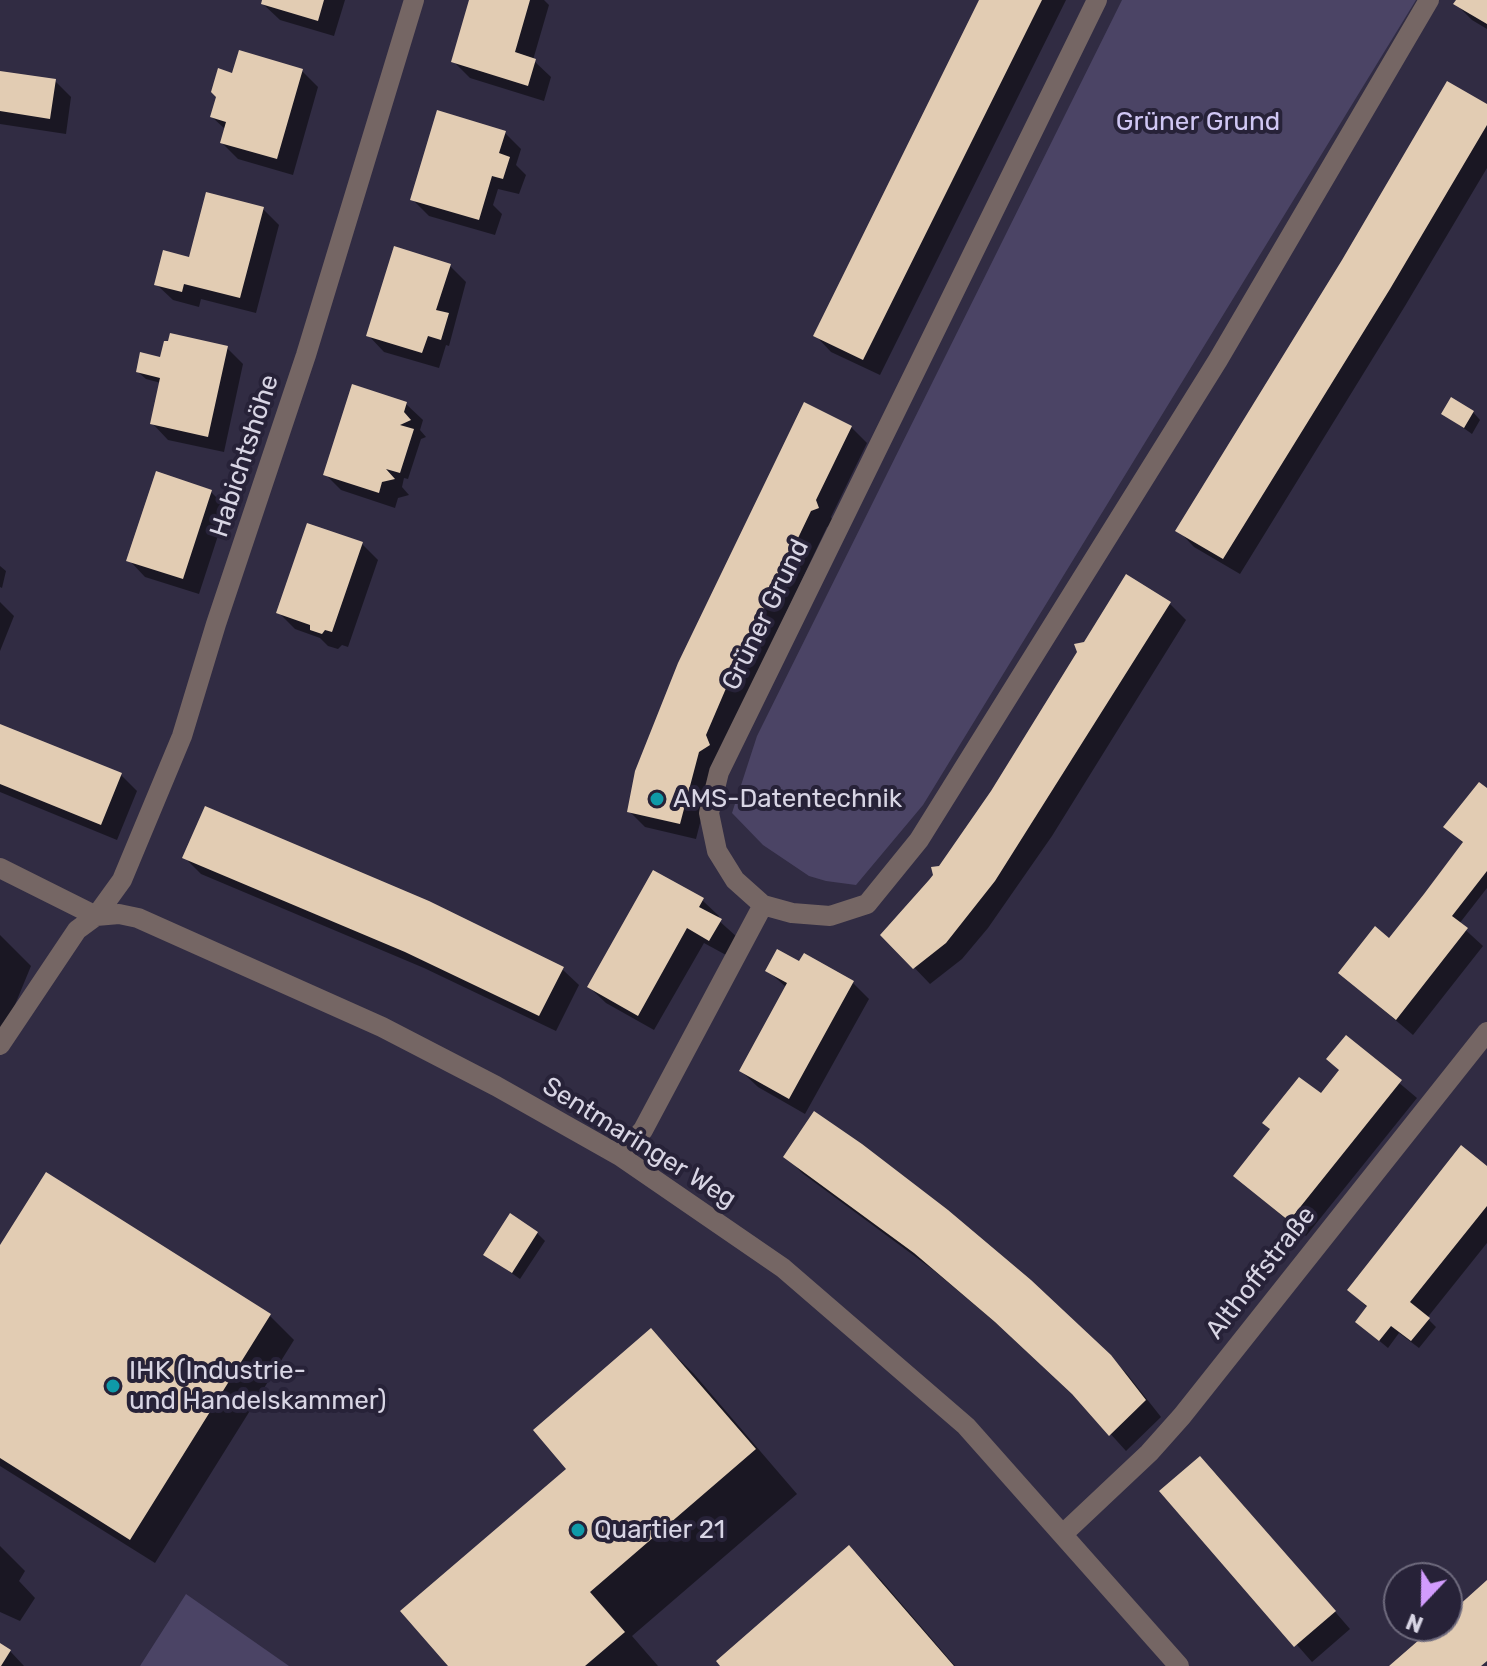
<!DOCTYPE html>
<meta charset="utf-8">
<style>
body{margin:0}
#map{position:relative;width:1487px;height:1666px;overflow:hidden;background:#312c43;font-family:Rubik,sans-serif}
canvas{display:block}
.north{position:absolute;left:1383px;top:1562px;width:80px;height:80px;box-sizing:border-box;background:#272238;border:2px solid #6e6a7d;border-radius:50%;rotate:202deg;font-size:22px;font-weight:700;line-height:32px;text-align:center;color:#d8d5e4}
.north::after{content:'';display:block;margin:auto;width:28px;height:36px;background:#d29cfd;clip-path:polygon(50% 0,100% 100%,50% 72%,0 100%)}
</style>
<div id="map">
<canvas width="1487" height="1666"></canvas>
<div class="north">N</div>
</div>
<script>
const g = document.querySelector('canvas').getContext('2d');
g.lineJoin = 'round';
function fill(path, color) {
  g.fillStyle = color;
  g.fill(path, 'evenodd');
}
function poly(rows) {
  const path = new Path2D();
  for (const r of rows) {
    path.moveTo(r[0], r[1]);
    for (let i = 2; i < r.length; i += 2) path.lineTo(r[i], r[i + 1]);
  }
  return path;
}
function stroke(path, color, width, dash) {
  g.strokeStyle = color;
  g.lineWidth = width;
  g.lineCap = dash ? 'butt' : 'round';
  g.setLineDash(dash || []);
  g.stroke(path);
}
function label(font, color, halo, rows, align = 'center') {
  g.font = font + ' Rubik,sans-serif';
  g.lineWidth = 8;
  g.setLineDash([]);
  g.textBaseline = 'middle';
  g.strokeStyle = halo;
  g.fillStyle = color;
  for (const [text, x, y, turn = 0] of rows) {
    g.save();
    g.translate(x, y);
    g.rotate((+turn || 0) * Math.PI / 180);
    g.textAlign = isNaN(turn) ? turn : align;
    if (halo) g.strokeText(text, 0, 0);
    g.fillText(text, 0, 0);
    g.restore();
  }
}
fill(poly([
 [1122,0,1416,0,923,805,856,885,826,881,809,876,763,845,732,813,757,736],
 [186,1594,289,1666,140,1666]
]), '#4b4465');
fill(poly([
 [264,0,345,0,334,36,280,20,263,4],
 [471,0,544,0,549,5,533,60,551,77,544,101,470,78,453,61],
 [982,0,1066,0,880,375,831,352,815,335],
 [1458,0,1487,0,1487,29,1472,20,1456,4],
 [302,71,318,87,293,175,238,159,222,143,226,130,212,117,233,75],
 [0,73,55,81,71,97,66,134,0,124],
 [1487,106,1487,168,1405,306,1240,574,1194,547,1178,530,1344,261],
 [505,133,521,149,516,165,526,175,519,194,498,189,493,205,502,214,495,235,429,216,412,199],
 [263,209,279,225,256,313,201,299,199,307,173,300,156,284],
 [450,266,466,282,449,346,446,345,439,368,384,352,368,335],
 [227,348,243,364,224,452,168,440,152,423,161,383,146,379,138,372,162,359],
 [406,404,423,420,420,430,426,437,421,439,408,479,404,478,402,487,409,495,398,498,395,508,341,490,325,474],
 [1473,412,1480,420,1472,434,1444,414],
 [851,427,867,443,831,517,834,524,827,527,728,735,714,768,696,839,645,827,629,811],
 [211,492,227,508,199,594,145,577,129,560],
 [362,544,378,560,348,647,342,645,338,649,328,646,320,638,295,629,279,613],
 [0,566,6,571,2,588,0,587],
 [0,602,14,616,0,651],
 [1170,604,1186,620,1052,836,988,928,962,959,930,984,883,935],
 [0,725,121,775,137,791,117,840,0,792],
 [1487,791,1487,888,1459,924,1483,946,1413,1035,1340,973,1390,941,1464,844,1446,826],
 [185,858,562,969,579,985,556,1031,424,968,201,874],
 [702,900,719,916,717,919,737,937,726,955,704,943,654,1030,606,1003,589,987],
 [0,935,31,966,0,1041],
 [800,964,853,983,869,999,805,1114,758,1087,741,1071,787,988,767,970],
 [1346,1038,1417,1098,1306,1236,1235,1176,1321,1096,1341,1071],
 [786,1156,1110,1356,1127,1374,1161,1417,1126,1451,1079,1399,1014,1338,932,1269,802,1173],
 [1487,1168,1487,1243,1427,1318,1436,1327,1419,1348,1399,1333,1388,1348,1365,1329,1368,1308,1349,1290],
 [46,1175,270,1316,294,1340,155,1563,0,1466,0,1249],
 [537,1233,545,1241,520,1279,486,1255],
 [651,1331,694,1374,797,1494,632,1636,658,1666,450,1666],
 [1216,1474,1350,1629,1312,1662,1162,1491],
 [0,1546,25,1571,19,1581,35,1598,20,1621,0,1612],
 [849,1548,881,1580,955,1666,723,1666],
 [0,1645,10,1651,24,1666,0,1666]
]), '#0007');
fill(poly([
 [262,0,324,0,318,21,261,4],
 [469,0,530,0,515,52,536,59,528,86,451,62],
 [979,0,1042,0,863,360,813,336],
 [1456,0,1487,0,1487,24,1453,4],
 [239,50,303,69,277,159,220,143,226,122,210,117,216,97,211,92,218,68,232,73],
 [0,71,56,79,50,119,0,111],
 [1447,81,1487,104,1487,125,1390,289,1223,559,1175,531,1342,260],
 [437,110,506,131,499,153,510,157,503,179,492,176,479,220,410,200],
 [206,192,264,207,240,298,184,284,182,292,154,285,163,250,189,257],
 [394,246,451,264,436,310,449,313,441,340,428,336,422,353,366,336],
 [170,333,228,346,208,437,150,424,160,378,136,372,140,352,160,357,164,341,168,341],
 [352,384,407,402,404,412,411,420,400,425,414,429,400,473,386,469,395,479,382,482,379,493,323,475],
 [1451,397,1474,411,1464,428,1441,414],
 [804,402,852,426,816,500,819,508,811,511,727,686,706,735,710,745,699,752,680,824,627,812,635,771,678,663],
 [156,471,212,490,183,579,126,561],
 [307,523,363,542,332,632,325,630,322,634,310,630,310,625,276,613],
 [1126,574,1171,602,995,881,946,943,913,969,880,935,929,880,933,875,931,867,939,866,991,791,1077,652,1074,644,1084,642],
 [0,724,122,773,101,825,0,784],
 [1479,782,1487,788,1487,871,1452,916,1468,928,1396,1020,1338,973,1375,926,1389,938,1424,894,1463,842,1443,827],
 [205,806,429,901,564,967,539,1016,405,952,182,858],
 [653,870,704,898,699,907,722,919,709,941,687,928,638,1016,587,987],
 [777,949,799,961,804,953,854,981,789,1099,739,1071,787,983,765,971],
 [1346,1035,1402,1080,1289,1221,1233,1176,1270,1129,1262,1123,1299,1077,1321,1093,1339,1070,1326,1059],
 [814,1111,862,1144,948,1210,1031,1280,1111,1355,1146,1400,1109,1436,1072,1394,995,1322,914,1253,783,1157],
 [1461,1145,1487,1166,1487,1206,1410,1302,1430,1318,1411,1341,1391,1326,1379,1341,1355,1322,1367,1306,1347,1290],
 [46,1172,271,1314,130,1540,0,1458,0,1245],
 [510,1213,538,1232,512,1273,483,1255],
 [651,1328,756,1449,590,1592,625,1632,585,1666,448,1666,400,1611,566,1469,533,1430],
 [1200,1456,1336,1611,1294,1647,1159,1491],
 [849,1545,954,1666,720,1666,716,1661],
 [1487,1580,1487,1661,1481,1666,1389,1666,1435,1626,1447,1626,1447,1616],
 [0,1643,11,1650,1,1666,0,1666]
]), '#e2ccb3');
stroke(poly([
 [1097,0,719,772,709,813,717,851,735,880,763,905,792,913,830,916,867,904,919,840,1218,360,1429,0],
 [0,868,96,916],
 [96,916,122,880,182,736,216,624,306,355,414,0],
 [0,1045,77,930,96,916,119,914,138,918,382,1027,496,1086,620,1156,783,1268,966,1426,1179,1666],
 [620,1156,643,1130,763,905],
 [1063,1534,1149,1453,1182,1416,1487,1032]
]), '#756664', 20);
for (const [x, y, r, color] of [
 [657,799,8,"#0f9aa8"],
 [113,1386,8,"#0f9aa8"],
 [578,1530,8,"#0f9aa8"]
]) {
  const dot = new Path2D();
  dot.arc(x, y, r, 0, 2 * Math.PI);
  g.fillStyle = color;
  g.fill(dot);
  stroke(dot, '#272238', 3);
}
label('26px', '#d0c7f4', '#272238', [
 ["Grüner Grund",1198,122]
]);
label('26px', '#d8d5e4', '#272238', [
 ["Habichtshöhe",245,456,-72],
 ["Grüner Grund",766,615,-64],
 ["Sentmaringer Weg",639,1143,32],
 ["Althoffstraße",1261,1273,-52]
]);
label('26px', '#d8d5e4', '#272238', [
 ["AMS-Datentechnik",673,799],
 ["IHK (Industrie-",129,1371],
 ["und Handelskammer)",129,1401],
 ["Quartier 21",594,1530]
], 'left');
</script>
